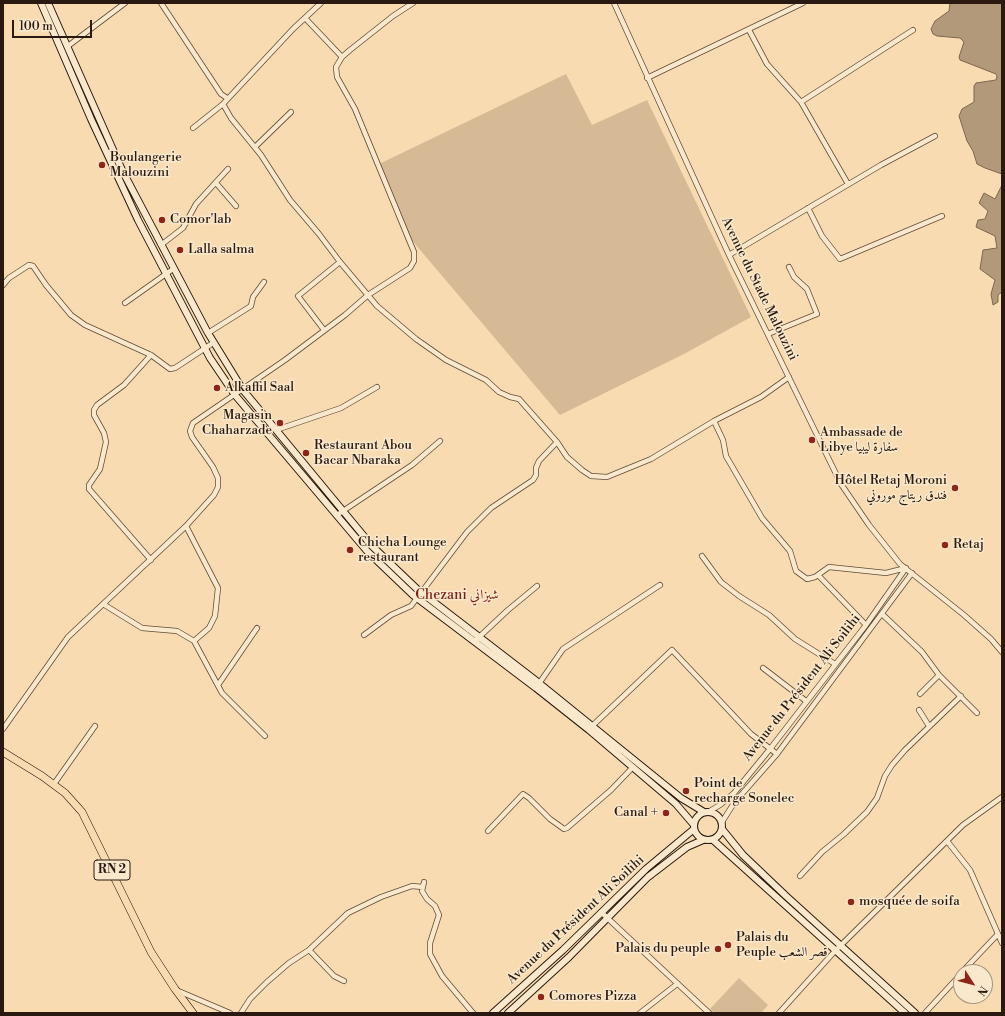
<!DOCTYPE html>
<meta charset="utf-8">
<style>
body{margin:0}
#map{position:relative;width:1005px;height:1016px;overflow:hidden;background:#f8dbb0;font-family:"Libre Bodoni",serif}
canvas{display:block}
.frame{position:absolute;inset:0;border:4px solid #2a1910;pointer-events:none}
.north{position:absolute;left:953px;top:964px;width:40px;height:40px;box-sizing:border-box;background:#fae8cc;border:1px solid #a79581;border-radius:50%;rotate:126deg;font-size:11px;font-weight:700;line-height:16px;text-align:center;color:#2a1910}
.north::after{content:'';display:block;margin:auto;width:14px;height:18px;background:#8f2418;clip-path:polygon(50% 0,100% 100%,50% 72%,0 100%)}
.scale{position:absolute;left:12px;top:20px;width:80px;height:18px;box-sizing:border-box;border:2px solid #2a1910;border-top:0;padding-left:5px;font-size:12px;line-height:14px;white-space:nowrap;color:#2a1910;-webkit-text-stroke:3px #fae8cc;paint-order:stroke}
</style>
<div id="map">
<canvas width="1005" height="1016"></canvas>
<div class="frame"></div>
<div class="north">N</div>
<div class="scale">100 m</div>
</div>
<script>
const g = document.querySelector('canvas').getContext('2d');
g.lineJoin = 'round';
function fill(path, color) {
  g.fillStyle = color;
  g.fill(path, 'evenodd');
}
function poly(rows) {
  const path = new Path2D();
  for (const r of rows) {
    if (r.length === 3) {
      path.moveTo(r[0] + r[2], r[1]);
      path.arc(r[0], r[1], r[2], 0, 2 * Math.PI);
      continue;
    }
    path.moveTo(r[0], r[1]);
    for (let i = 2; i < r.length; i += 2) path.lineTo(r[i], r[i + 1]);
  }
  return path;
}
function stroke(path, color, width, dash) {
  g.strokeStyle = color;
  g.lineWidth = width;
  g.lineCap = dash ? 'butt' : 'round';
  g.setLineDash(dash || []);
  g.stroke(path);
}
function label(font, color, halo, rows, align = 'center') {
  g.font = font + ' "Libre Bodoni",Amiri,serif';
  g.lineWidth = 3;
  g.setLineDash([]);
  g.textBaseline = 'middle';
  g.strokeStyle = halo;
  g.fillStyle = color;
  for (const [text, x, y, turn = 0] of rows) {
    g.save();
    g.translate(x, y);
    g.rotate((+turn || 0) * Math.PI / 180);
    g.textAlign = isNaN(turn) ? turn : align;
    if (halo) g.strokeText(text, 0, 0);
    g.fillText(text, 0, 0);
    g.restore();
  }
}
fill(poly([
 [566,74,592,125,647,100,751,317,684,354,560,415,410,238,377,165],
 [739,978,768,1005,761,1013,714,1013,710,1009]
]), '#d5ba95');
const water = poly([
 [950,3,1002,3,1002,174,985,168,977,164,973,151,967,141,959,116,962,109,974,102,974,86,976,83,996,80,997,76,996,74,960,60,959,57,964,42,960,38,937,36,933,34,931,29,935,21,949,11,950,3],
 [1002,185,1002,292,998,295,998,302,993,305,991,294,995,280,980,269,983,250,997,248,995,236,976,227,978,220,985,219,988,211,979,203,984,193,995,199,1002,185]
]);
fill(water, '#b2997a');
stroke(water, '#7c6650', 1);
const street = poly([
 [161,3,221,94,227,98],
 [321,3,293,29,223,104,231,118,261,155,290,200,319,234,340,262,377,306,416,339,446,360,486,380,499,392,510,397,519,399,557,442,567,457,582,470,591,476,607,477,651,459,714,421,761,397,789,377],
 [614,3,729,255,841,484,869,525,900,564,964,615,991,639,1002,652],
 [305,18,342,57],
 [749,30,767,64,801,102,848,184],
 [68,46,125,3],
 [647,78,803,3],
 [801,102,913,30],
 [193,128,223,104],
 [255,147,291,112],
 [216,183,236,206],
 [808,208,822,236,840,259,942,216],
 [161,245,183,228,196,204,228,169],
 [729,255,881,165,935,136],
 [3,285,9,278,29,265,33,266,46,285,71,315,85,325,151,355,170,369,175,368,213,343],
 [125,303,173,269],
 [324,330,298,296,340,262],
 [208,333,251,306,253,297,264,282],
 [768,334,817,314,807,289,794,277,789,267],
 [151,355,124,385,97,405,94,410,94,415,104,433,106,442,100,469,89,485,89,489,151,560],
 [714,421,723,440,726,456,762,518,790,551,796,571,807,579,815,577,829,567,886,573,906,568],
 [276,430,341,408,377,387],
 [337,515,412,465,440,441],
 [186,526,218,588,215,616,209,628,194,641],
 [702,556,721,582,739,596,769,615,795,639,835,664],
 [818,575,866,625],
 [103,604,142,628,177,631,194,641,222,693,265,736],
 [882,614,922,652,939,675,977,713],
 [364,635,391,615,411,606,467,532,491,508,533,480,536,475,536,468,539,461,557,442],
 [477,639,508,610,537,586],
 [763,668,806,701],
 [218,685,257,628],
 [538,685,563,649,660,585],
 [920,694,939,675],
 [919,710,929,726],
 [590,728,672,650,751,734,777,754],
 [3,729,68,637,186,526,214,495,218,487,218,478,213,467,192,437,190,431,193,423,285,360,345,315,368,295,410,268,414,261,414,252,355,109,337,77,336,67,342,57,350,50,393,16,413,3],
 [54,784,95,726],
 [708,812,720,805,734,793,770,749,866,625,906,568],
 [722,822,734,803,777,754,912,573],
 [488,831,523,794,529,798,550,819,564,829,567,828,611,790,633,767],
 [947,841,970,870,1002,943],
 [800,876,822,852,844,834,867,812,877,798,885,776,892,765,905,750,961,696],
 [424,882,422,891,427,899,435,906,439,915,430,943,430,954,442,976,473,1013],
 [601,912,709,1013],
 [309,950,334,976,344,981],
 [962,972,998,934],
 [176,990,230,1013],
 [241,1013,250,999,267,982,289,963,309,950,348,913,381,897,412,886,423,887],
 [640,1013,677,984],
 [779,1013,835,951,963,825,1002,797],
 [925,1013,961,974]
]);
const secondary = poly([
 [41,3,91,119,138,220,210,358,235,395,367,551,413,595,536,688,589,730,676,804,694,825],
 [48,3,122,170,208,333,243,390,372,546,418,590,539,683,681,798,704,812],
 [708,826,14],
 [722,829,743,855,786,896,915,1013],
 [713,840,905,1013],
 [493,1013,563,950,646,869,694,829],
 [508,1013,569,957,648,877,687,847,703,840]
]);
const primary = poly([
 [3,752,42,776,65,793,82,812,151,952,175,989,193,1013]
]);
stroke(street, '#5e4a38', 6);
stroke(secondary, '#2a1910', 8);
stroke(primary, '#2a1910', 8);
stroke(street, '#fae8cc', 4.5);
stroke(secondary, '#fae8cc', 6);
stroke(primary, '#f8dbb0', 7);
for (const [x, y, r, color] of [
 [102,165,4,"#8f2418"],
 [162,220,4,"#8f2418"],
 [180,250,4,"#8f2418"],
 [217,388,4,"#8f2418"],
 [280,423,4,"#8f2418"],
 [812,440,4,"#8f2418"],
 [306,453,4,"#8f2418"],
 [955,488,4,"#8f2418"],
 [945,545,4,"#8f2418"],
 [350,550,4,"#8f2418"],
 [686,791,4,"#8f2418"],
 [666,813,4,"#8f2418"],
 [851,902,4,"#8f2418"],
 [728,945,4,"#8f2418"],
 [718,949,4,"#8f2418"],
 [541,997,4,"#8f2418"]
]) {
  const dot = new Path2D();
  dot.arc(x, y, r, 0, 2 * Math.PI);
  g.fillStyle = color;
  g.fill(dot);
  stroke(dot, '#fae8cc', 1.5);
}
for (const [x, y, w] of [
 [112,870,36]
]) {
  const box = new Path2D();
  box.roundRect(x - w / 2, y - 10, w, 20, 3);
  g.fillStyle = '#fae8cc';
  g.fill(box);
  stroke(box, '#2a1910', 1);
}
label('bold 12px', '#2a1910', null, [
 ["RN 2",112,870]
]);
label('13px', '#2a1910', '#fae8cc', [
 ["Boulangerie",110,158],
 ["Malouzini",110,173],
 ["Comor'lab",170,220],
 ["Lalla salma",188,250],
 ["Alkaffil Saal",225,388],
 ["Magasin",272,416,"right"],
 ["Chaharzade",272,431,"right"],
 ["Ambassade de",820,433],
 ["Libye سفارة ليبيا",820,448],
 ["Restaurant Abou",314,446],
 ["Bacar Nbaraka",314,461],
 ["Hôtel Retaj Moroni",947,481,"right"],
 ["فندق ريتاج موروني",947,496,"right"],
 ["Chicha Lounge",358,543],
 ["restaurant",358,558],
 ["Retaj",953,545],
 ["Point de",694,784],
 ["recharge Sonelec",694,799],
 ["Canal +",658,813,"right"],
 ["mosquée de soifa",859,902],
 ["Palais du",736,938],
 ["Peuple قصر الشعب",736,953],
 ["Palais du peuple",710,949,"right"],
 ["Comores Pizza",549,997]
], 'left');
label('13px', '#2a1910', '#fae8cc', [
 ["Avenue du Stade Malouzini",759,289,64],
 ["Avenue du Président Ali Soilihi",802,688,-52],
 ["Avenue du Président Ali Soilihi",576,920,-43]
]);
label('14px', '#7a1f14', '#fae8cc', [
 ["Chezani شيزاني",457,596]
]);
</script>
